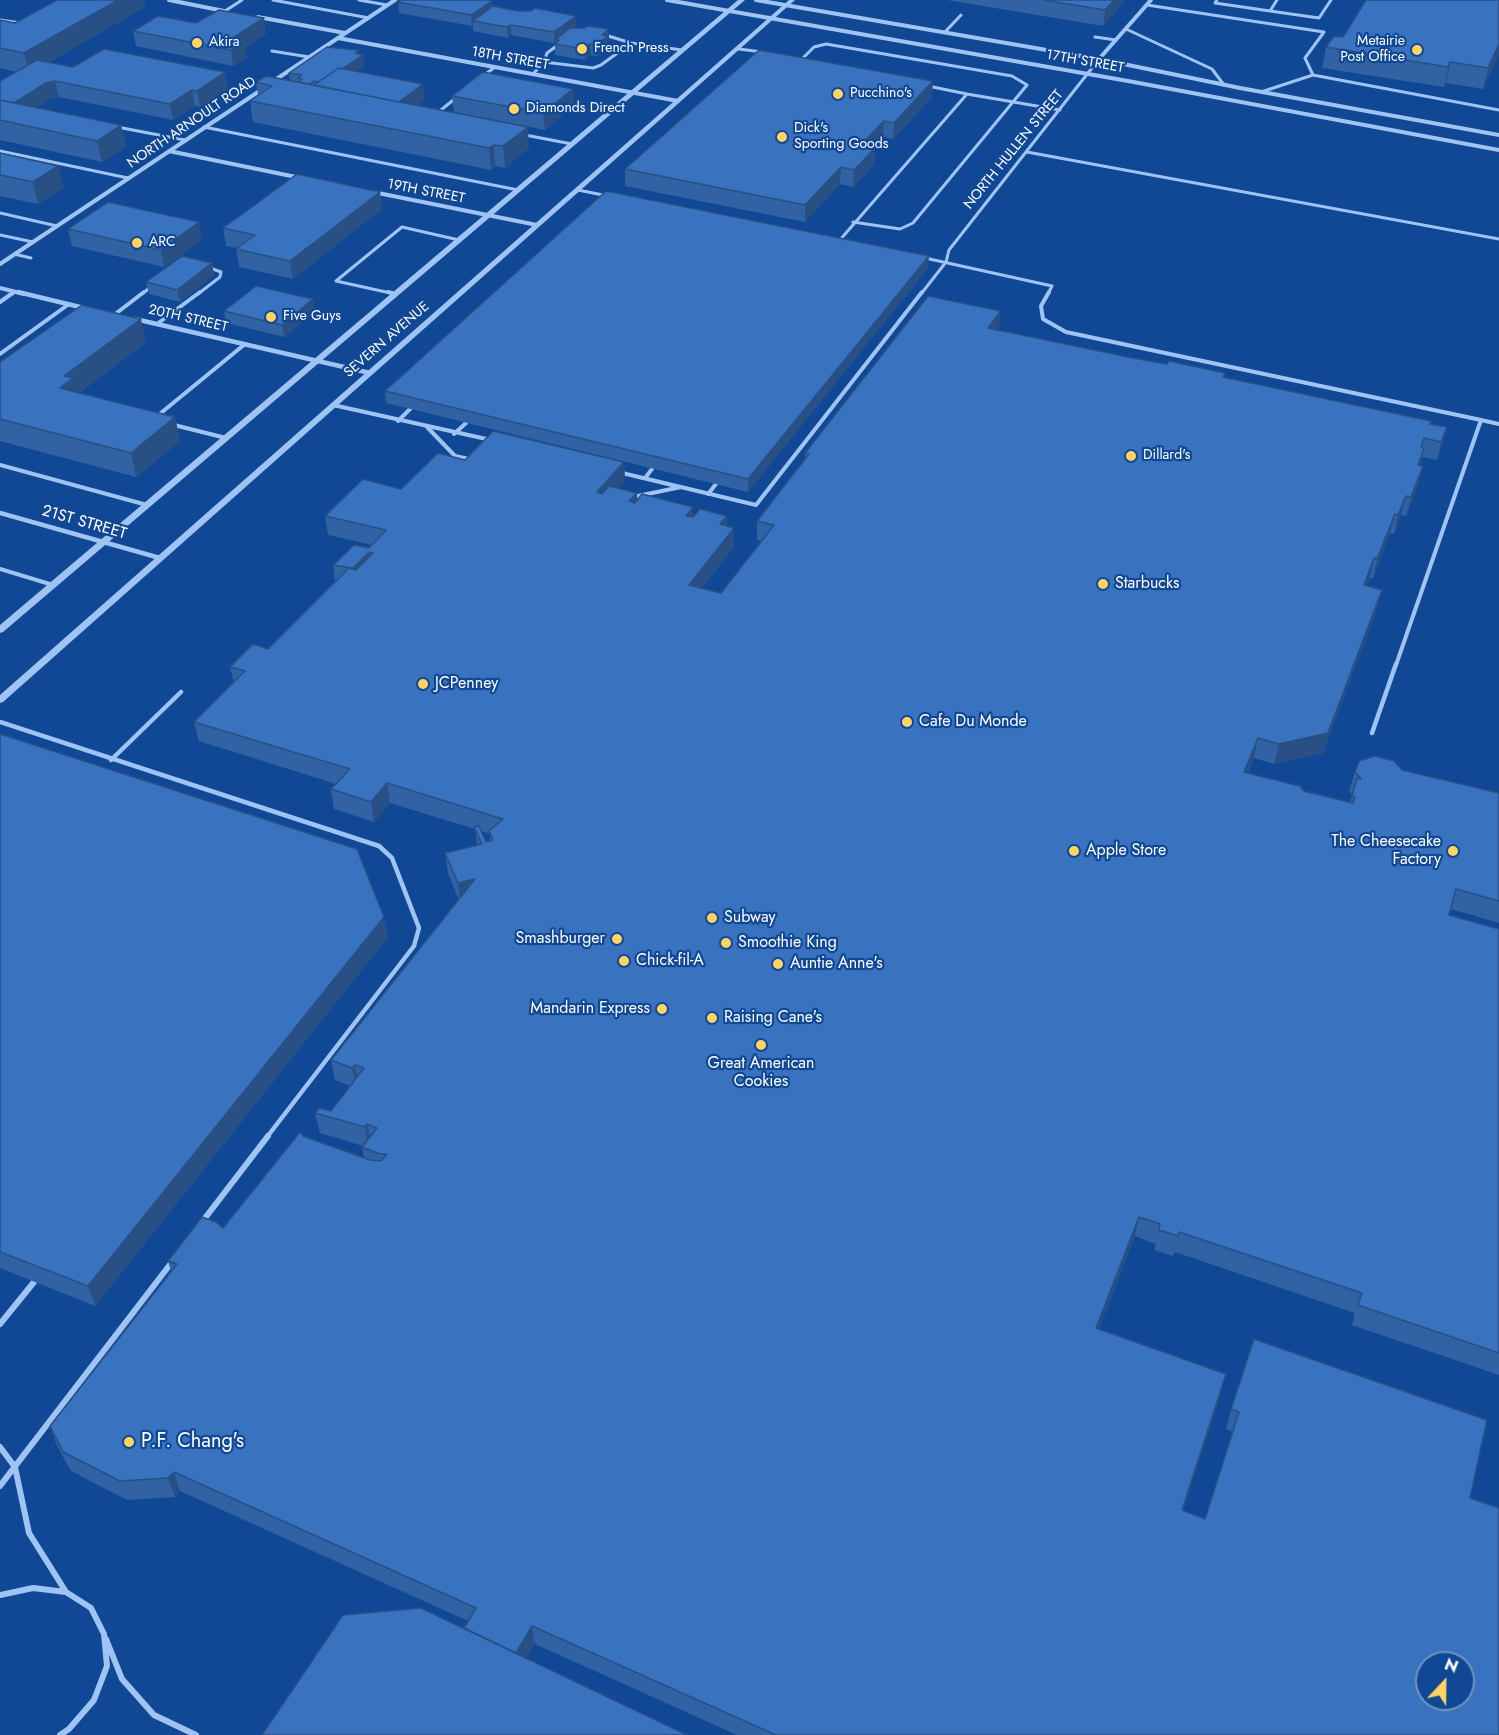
<!DOCTYPE html>
<style>
body{margin:0}
#map{position:relative;width:1499px;height:1735px;overflow:hidden;background:#104895;font-family:Jost,sans-serif}
canvas{display:block}
.north{position:absolute;left:1415px;top:1651px;width:60px;height:60px;box-sizing:border-box;background:#104895;border:2px solid #7091bf;border-radius:50%;rotate:22deg;font-size:16px;font-weight:700;line-height:24px;text-align:center;color:#fff}
.north::after{content:'';display:block;margin:auto;width:21px;height:27px;background:#ffd461;clip-path:polygon(50% 0,100% 100%,50% 72%,0 100%)}
</style>
<div id="map">
<canvas width="1499" height="1735"></canvas>
<div class="north">N</div>
</div>
<script>
const g = document.querySelector('canvas').getContext('2d');
g.lineJoin = 'round';
function poly(rows) {
  const path = new Path2D();
  for (const r of rows) {
    path.moveTo(r[0], r[1]);
    for (let i = 2; i < r.length; i += 2) path.lineTo(r[i], r[i + 1]);
  }
  return path;
}
function stroke(path, color, width, dash) {
  g.strokeStyle = color;
  g.lineWidth = width;
  g.lineCap = dash ? 'butt' : 'round';
  g.setLineDash(dash || []);
  g.stroke(path);
}
function fill(path, color) {
  g.fillStyle = color;
  g.fill(path, 'evenodd');
}
function label(font, color, halo, rows, align = 'center') {
  g.font = font + ' Jost,sans-serif';
  g.lineWidth = 4.5;
  g.setLineDash([]);
  g.textBaseline = 'middle';
  g.strokeStyle = halo;
  g.fillStyle = color;
  for (const [text, x, y, turn = 0] of rows) {
    g.save();
    g.translate(x, y);
    g.rotate((+turn || 0) * Math.PI / 180);
    g.textAlign = isNaN(turn) ? turn : align;
    if (halo) g.strokeText(text, 0, 0);
    g.fillText(text, 0, 0);
    g.restore();
  }
}
stroke(poly([
 [273,0,369,18],
 [359,0,387,5],
 [1217,0,1215,3,1270,11,1277,0],
 [1147,5,1324,32,1305,58,1313,75],
 [1270,11,1319,18,1331,0],
 [222,13,242,0],
 [0,20,21,23],
 [1126,29,1212,69,1224,85],
 [945,32,961,15],
 [605,35,631,43],
 [1095,37,1116,40],
 [739,49,762,52],
 [272,51,309,57],
 [802,59,814,47,826,44,1012,76,1027,85,913,223,900,229,853,222],
 [544,62,547,53,558,45],
 [533,74,544,62,593,68,601,65,631,43,682,50],
 [483,76,495,67],
 [928,86,967,94],
 [1261,92,1313,75,1499,110],
 [436,114,457,97],
 [117,127,185,140],
 [204,127,518,190],
 [525,135,572,144],
 [0,151,128,178],
 [1027,152,1499,239],
 [578,190,608,196],
 [0,213,57,226],
 [0,235,33,242],
 [839,241,967,94,1060,110],
 [14,254,31,258],
 [925,258,1052,286,1048,294],
 [12,294,14,292],
 [142,294,152,286],
 [198,294,220,277,221,272,210,268],
 [395,294,336,281,402,227,459,240],
 [921,294,946,262,949,250,1099,59]
]), '#9fc4f4', 3);
stroke(poly([
 [388,292,396,294],
 [1049,292,1041,306,1043,319,1066,332,1481,420,1396,665],
 [0,302,14,292],
 [114,315,144,292],
 [157,324,200,292],
 [0,354,69,304],
 [333,405,491,440],
 [156,417,245,344],
 [1481,420,1499,424],
 [398,421,410,409],
 [170,424,226,438],
 [427,427,455,456,469,459],
 [454,434,466,423],
 [0,465,147,505],
 [618,472,756,505,922,292],
 [645,478,652,469],
 [708,494,716,484],
 [633,497,681,487],
 [0,569,53,585]
]), '#9fc4f4', 4);
stroke(poly([
 [0,722,379,846,392,858,419,928,414,946,267,1137],
 [1372,733,1396,664],
 [111,760,181,692]
]), '#9fc4f4', 4.5);
stroke(poly([
 [202,1222,268,1136],
 [0,1324,34,1282],
 [0,1447,15,1467,29,1533,66,1592],
 [0,1486,172,1262],
 [0,1595,33,1588,66,1592,91,1608,104,1634,107,1666,94,1700,69,1729,60,1735],
 [106,1639,122,1679,154,1715,196,1735]
]), '#9fc4f4', 6);
stroke(poly([
 [169,0,224,11],
 [667,0,1128,81,1499,150],
 [756,0,1099,59,1240,88,1499,135],
 [258,17,345,33],
 [338,38,678,101],
 [1099,59,1151,0],
 [272,82,395,0],
 [169,151,301,178],
 [373,192,537,225],
 [0,264,264,88],
 [0,288,24,294]
]), '#9fc4f4', 4);
stroke(poly([
 [18,292,84,308],
 [135,319,370,373],
 [0,513,160,558]
]), '#9fc4f4', 4.5);
fill(poly([
 [738,0,745,0,3,632,0,633,0,625,738,0],
 [789,0,795,0,3,702,0,703,0,695,789,0]
]), '#9fc4f4');
fill(poly([
 [57,0,144,0,145,7,49,62,73,67,228,89,200,107,195,106,173,120,59,97,50,99,36,108,121,125,126,147,102,162,0,140,0,81,17,72,0,68,0,20,15,23],
 [947,0,1125,0,1103,26],
 [492,1,492,7,577,26,574,28,609,40,608,41,608,47,597,56,591,55,585,60,555,55,555,42,554,43,511,35,508,38,473,31,473,25,472,26,399,13,398,2],
 [133,31,266,34,245,47,247,57,233,66,136,46],
 [1343,37,1499,54,1483,89,1446,83,1444,87,1322,68,1326,47],
 [359,50,359,54,363,55,365,65,356,71,425,100,418,105,529,148,505,168,495,166,491,170,253,122,250,101,258,95,256,82,290,80,289,73],
 [452,96,574,105,545,130,454,112],
 [932,97,893,139,883,137,874,147,875,148,874,164,853,187,840,184,805,222,625,186,625,169],
 [0,153,58,166,64,188,38,204,0,196],
 [382,209,293,279,239,267,236,249,237,248,226,246,223,228],
 [68,229,202,240,164,267,72,246],
 [212,263,214,275,180,302,149,294,146,282],
 [928,268,748,492,386,403,385,391],
 [313,299,315,311,284,337,226,323,224,311],
 [999,329,998,330,1133,358,1167,364,1225,373,1224,377,1447,427,1442,446,1437,460,1422,457,1419,466,1423,466,1418,485,1406,516,1401,515,1394,534,1390,533,1373,578,1370,578,1366,586,1382,590,1377,609,1323,753,1274,764,1254,758,1248,773,1304,791,1350,803,1352,794,1349,791,1355,772,1402,770,1499,793,1499,923,1451,909,1449,915,1499,929,1499,1375,1352,1325,1355,1313,1175,1252,1173,1256,1154,1250,1156,1244,1135,1236,1099,1329,1221,1393,1183,1511,1205,1519,1233,1432,1226,1429,1231,1409,1470,1498,1499,1735,737,1735,535,1644,464,1628,468,1621,180,1491,175,1497,127,1500,71,1471,57,1446,50,1426,171,1271,168,1261,223,1228,303,1136,364,1158,362,1147,363,1146,320,1133,315,1113,331,1111,350,1086,335,1080,331,1060,459,900,448,873,445,853,477,845,475,829,390,803,374,822,334,809,331,789,336,784,199,741,194,722,234,683,230,667,268,649,335,581,333,565,369,548,372,545,328,535,325,516,401,489,465,460,624,462,625,481,619,488,637,501,693,507,693,517,734,528,734,547,702,588,721,593,761,541,757,540,757,521,805,459,805,453],
 [481,831,490,834,490,841,486,842],
 [146,342,79,393,175,417,180,441,136,477,0,441,0,362],
 [0,734,384,917,388,937,95,1306,0,1268]
]), '#3162a3');
fill(poly([
 [118,0,144,0,145,7,29,74,24,53],
 [1114,0,1125,0,1103,26,1105,10],
 [492,1,493,11,473,21,473,25,472,26,471,15],
 [576,16,577,26,558,40,555,40,555,42,554,43,554,32],
 [264,18,266,34,245,47,247,57,233,66,231,50,231,39],
 [511,25,511,35,508,38,507,27],
 [609,29,609,40,608,41,608,47,597,56,596,45,602,35],
 [590,44,591,55,585,60,584,49],
 [1499,44,1499,54,1483,89,1488,68],
 [359,50,360,57,363,55,365,65,325,92,355,53],
 [1450,62,1446,83,1444,87,1448,67],
 [225,72,228,89,200,107,197,91],
 [55,81,59,97,50,99,17,120,13,104,46,83],
 [933,81,932,97,893,139,894,123],
 [423,84,425,100,396,122,394,105],
 [573,89,574,105,545,130,543,113],
 [192,90,195,106,173,120,170,104],
 [884,121,883,137,860,162,861,145],
 [121,125,126,147,102,162,97,141],
 [528,127,529,148,505,168,503,146],
 [494,145,495,166,491,170,489,148],
 [875,148,874,164,853,187,854,170],
 [58,166,64,188,38,204,33,182],
 [841,167,840,184,805,222,805,205],
 [380,192,382,209,293,279,290,261],
 [199,222,202,240,164,267,161,250],
 [929,256,928,268,748,492,748,479],
 [212,263,214,275,180,302,177,290],
 [313,299,315,311,284,337,282,325],
 [1001,311,999,329,987,346,988,328],
 [141,319,146,342,77,394,60,388,64,376],
 [175,417,180,441,136,477,131,453],
 [1447,427,1442,446,1437,460,1441,442],
 [624,462,625,481,598,511,597,492],
 [1423,466,1418,485,1406,516,1411,497],
 [637,493,638,511,629,501],
 [1406,496,1401,515,1394,534,1398,515],
 [693,507,693,526,686,516],
 [1395,514,1390,533,1373,578,1377,559],
 [727,516,727,535,720,524],
 [734,528,734,547,689,604,689,585],
 [369,552,372,571,356,587,353,568],
 [1374,558,1370,578,1359,605,1364,585],
 [1382,590,1377,609,1323,753,1274,764,1279,744],
 [1258,738,1254,758,1240,792,1244,772],
 [387,783,390,803,374,822,371,802],
 [475,879,460,903,458,883],
 [384,917,388,937,95,1306,88,1286],
 [355,1065,359,1085,356,1088,352,1068],
 [367,1124,371,1144,368,1147,365,1127],
 [1139,1217,1135,1236,1092,1347,1096,1328],
 [1226,1374,1221,1393,1177,1529,1182,1510],
 [174,1472,180,1491,175,1497,168,1478],
 [532,1626,535,1644,518,1674,515,1656]
]), '#285085');
const building = poly([
 [57,0,118,0,24,53,0,48,0,20,15,23,57,0],
 [401,0,488,0,492,1,471,15,398,2,401,0],
 [1043,0,1114,0,1105,10,1043,0],
 [1366,0,1499,0,1499,44,1488,68,1450,62,1448,67,1326,47,1334,36,1343,37,1366,0],
 [493,6,518,11,531,11,535,8,576,16,554,32,511,25,507,27,473,21,493,6],
 [219,10,264,18,231,39,244,41,231,50,133,31,158,16,196,23,219,10],
 [588,26,609,29,602,35,608,36,596,45,590,44,584,49,555,44,559,40,555,40,570,28,584,28,588,26],
 [327,47,359,50,355,53,363,55,342,69,339,68,318,82,314,81,310,84,298,82,302,79,298,78,302,75,289,73,327,47],
 [104,49,225,72,197,91,192,90,170,104,55,81,46,83,14,103,0,100,0,81,37,60,73,67,104,49],
 [759,50,933,81,894,123,884,121,861,145,875,148,854,170,841,167,805,205,625,169,759,50],
 [339,68,423,84,399,102,314,85,339,68],
 [483,72,573,89,543,113,452,96,483,72],
 [266,76,528,127,503,146,494,145,489,148,250,101,272,86,256,82,266,76],
 [0,100,121,125,97,141,0,120,0,100],
 [0,153,58,166,33,182,0,175,0,153],
 [297,174,380,192,290,261,236,249,255,235,223,228,297,174],
 [606,191,929,256,748,479,385,391,606,191],
 [108,202,199,222,161,250,68,229,108,202],
 [182,256,212,263,177,290,146,282,182,256],
 [256,286,313,299,282,325,224,311,256,286],
 [928,296,1001,311,988,328,1133,358,1167,364,1169,361,1225,373,1223,377,1431,421,1430,424,1447,427,1441,442,1424,438,1421,447,1424,448,1418,465,1423,466,1411,497,1406,496,1398,515,1395,514,1377,559,1374,558,1364,585,1382,590,1328,733,1279,744,1258,738,1244,772,1300,786,1304,791,1353,803,1355,797,1352,796,1357,778,1361,779,1355,772,1359,761,1375,756,1394,761,1402,770,1499,793,1499,901,1456,889,1449,915,1499,929,1499,1353,1358,1305,1362,1293,1179,1232,1178,1236,1159,1230,1160,1224,1139,1217,1096,1328,1226,1374,1182,1510,1205,1519,1239,1412,1231,1409,1254,1339,1487,1420,1470,1498,1499,1508,1499,1735,776,1735,532,1626,516,1653,464,1628,476,1608,174,1472,168,1478,120,1481,63,1452,50,1426,177,1264,168,1261,202,1217,216,1222,223,1228,300,1132,303,1136,370,1160,381,1161,387,1154,380,1154,362,1147,377,1128,367,1124,365,1127,315,1113,319,1108,331,1111,364,1068,355,1065,352,1068,331,1060,475,879,458,883,445,853,482,844,474,827,479,826,486,842,493,840,489,831,503,819,387,783,371,802,331,789,350,769,194,722,245,671,230,667,253,644,268,649,349,568,356,570,373,553,369,552,353,568,333,565,354,545,369,548,386,530,325,516,363,479,401,489,438,453,465,460,493,431,624,462,597,492,602,494,609,486,637,493,629,501,635,503,642,494,693,507,686,516,693,517,700,509,727,516,720,524,734,528,689,585,721,593,774,525,757,521,809,454,805,453,928,296],
 [1427,1663,1463,1663,1463,1699,1427,1699,1427,1663],
 [82,305,141,319,64,376,73,378,60,388,175,417,131,453,0,419,0,362,82,305],
 [0,734,357,849,384,917,88,1286,0,1252,0,734],
 [421,1608,687,1735,262,1735,343,1615,421,1608]
]);
fill(building, '#3972be');
stroke(building, '#285085', 1.5);
for (const [x, y, r, color] of [
 [197,43,6,"#ffd461"],
 [582,49,6,"#ffd461"],
 [1417,50,6,"#ffd461"],
 [838,94,6,"#ffd461"],
 [514,109,6,"#ffd461"],
 [782,137,6,"#ffd461"],
 [137,243,6,"#ffd461"],
 [271,317,6,"#ffd461"],
 [1131,456,6,"#ffd461"],
 [1103,584,6,"#ffd461"],
 [423,684,6,"#ffd461"],
 [907,722,6,"#ffd461"],
 [1074,851,6,"#ffd461"],
 [1453,851,6,"#ffd461"],
 [712,918,6,"#ffd461"],
 [617,939,6,"#ffd461"],
 [726,943,6,"#ffd461"],
 [624,961,6,"#ffd461"],
 [778,964,6,"#ffd461"],
 [662,1009,6,"#ffd461"],
 [712,1018,6,"#ffd461"],
 [761,1045,6,"#ffd461"],
 [129,1442,6,"#ffd461"]
]) {
  const dot = new Path2D();
  dot.arc(x, y, r, 0, 2 * Math.PI);
  g.fillStyle = color;
  g.fill(dot);
  stroke(dot, '#104895', 2);
}
label('14px', '#fff', '#104895', [
 ["Metairie",1405,42,"right"],
 ["Post Office",1405,58,"right"],
 ["Akira",209,43],
 ["French Press",594,49],
 ["Pucchino's",850,94],
 ["Diamonds Direct",526,109],
 ["Dick's",794,129],
 ["Sporting Goods",794,145],
 ["ARC",149,243],
 ["Five Guys",283,317],
 ["Dillard's",1143,456]
], 'left');
label('14px', '#fff', '#104895', [
 ["18TH STREET",510,59,10],
 ["17TH STREET",1085,62,10],
 ["NORTH ARNOULT ROAD",192,123,-34],
 ["NORTH HULLEN STREET",1014,150,-51],
 ["19TH STREET",426,192,11],
 ["20TH STREET",188,319,13],
 ["SEVERN AVENUE",387,340,-41]
]);
label('16px', '#fff', '#104895', [
 ["21ST STREET",84,523,16]
]);
label('16px', '#fff', '#104895', [
 ["Starbucks",1115,584],
 ["JCPenney",435,684],
 ["Cafe Du Monde",919,722],
 ["The Cheesecake",1441,842,"right"],
 ["Factory",1441,860,"right"],
 ["Apple Store",1086,851],
 ["Subway",724,918],
 ["Smashburger",605,939,"right"],
 ["Smoothie King",738,943],
 ["Chick-fil-A",636,961],
 ["Auntie Anne's",790,964],
 ["Mandarin Express",650,1009,"right"],
 ["Raising Cane's",724,1018],
 ["Great American",761,1064,"center"],
 ["Cookies",761,1082,"center"]
], 'left');
label('20px', '#fff', '#104895', [
 ["P.F. Chang's",141,1442]
], 'left');
</script>
